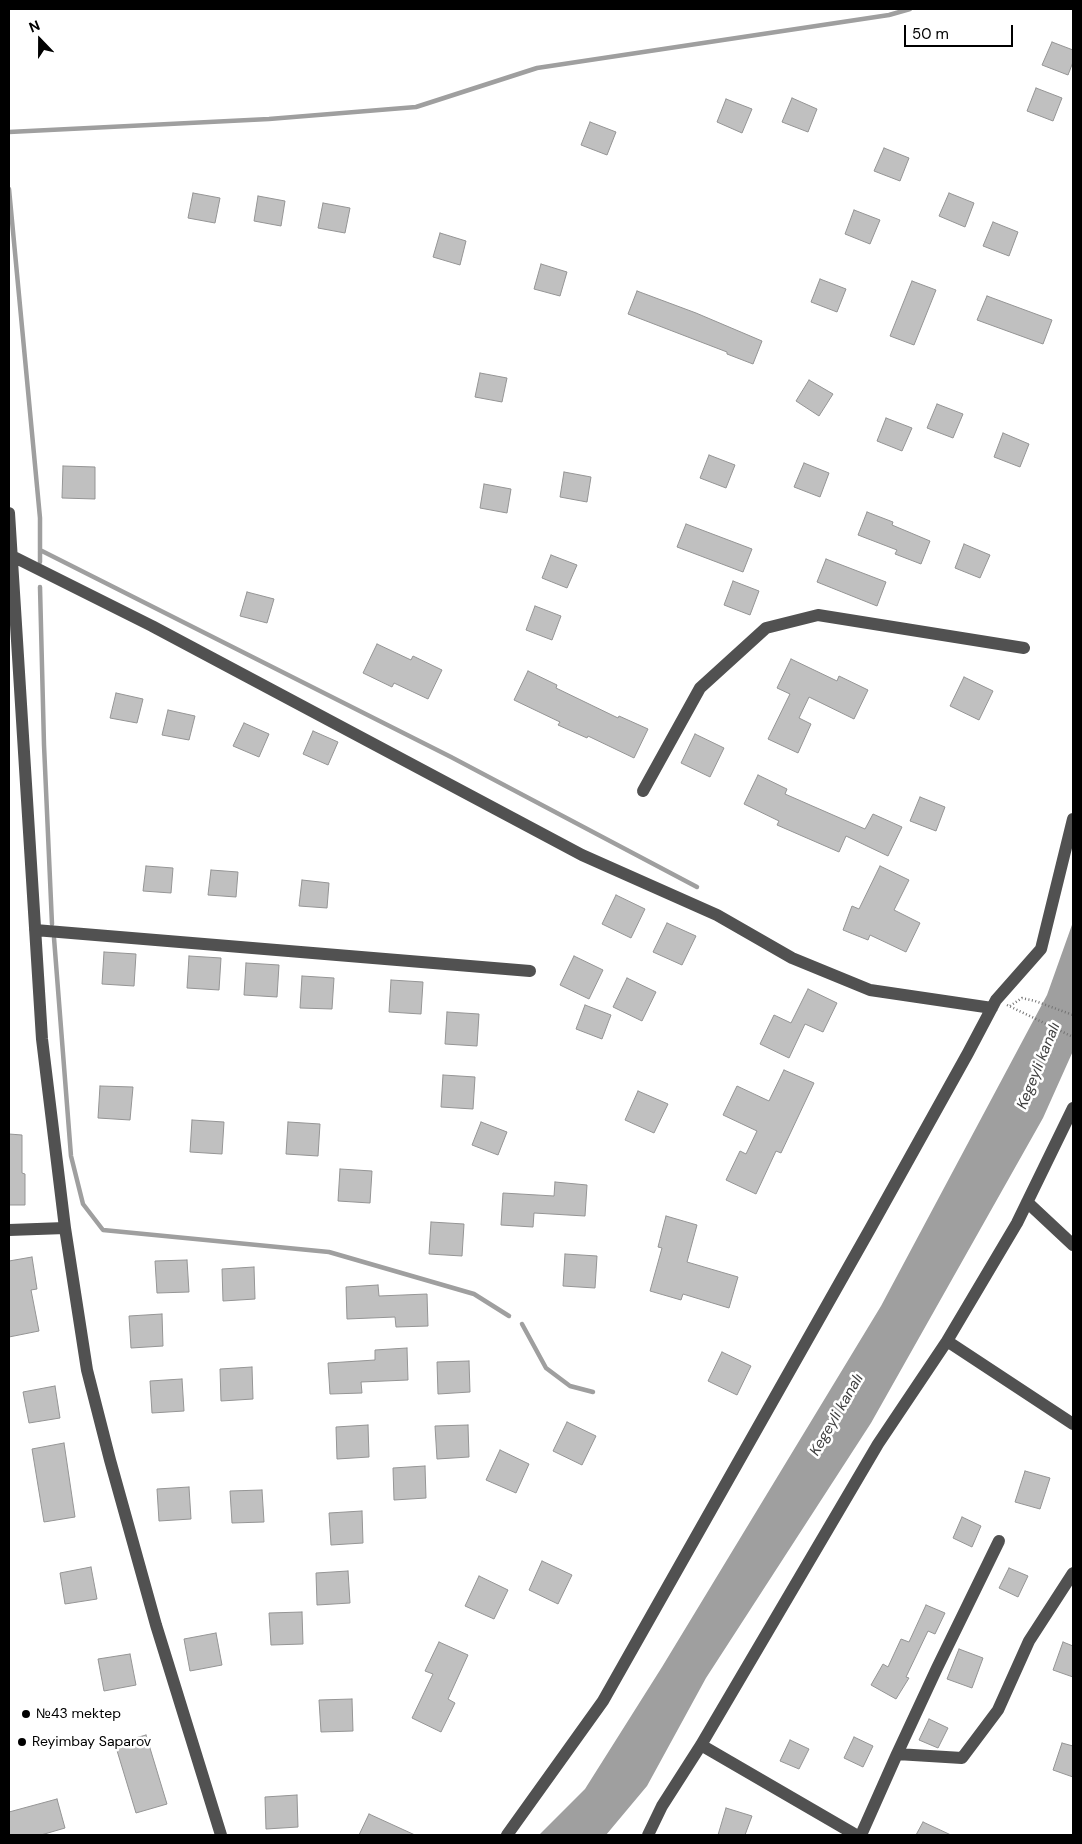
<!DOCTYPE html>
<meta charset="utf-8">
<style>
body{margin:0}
#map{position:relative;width:1082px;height:1844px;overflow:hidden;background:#fff;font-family:"DM Sans",sans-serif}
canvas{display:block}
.frame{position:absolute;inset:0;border:10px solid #000;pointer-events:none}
.north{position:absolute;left:15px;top:15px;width:50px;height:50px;-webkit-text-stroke:4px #fff;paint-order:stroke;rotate:338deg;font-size:14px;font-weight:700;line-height:20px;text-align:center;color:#000}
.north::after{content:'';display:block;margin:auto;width:18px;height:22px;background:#000;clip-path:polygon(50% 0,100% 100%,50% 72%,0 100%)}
.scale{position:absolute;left:904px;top:25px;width:109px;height:22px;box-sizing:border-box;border:2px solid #000;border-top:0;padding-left:6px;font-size:15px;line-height:18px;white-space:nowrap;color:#000;-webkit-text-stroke:4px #fff;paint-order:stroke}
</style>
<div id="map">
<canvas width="1082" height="1844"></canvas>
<div class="frame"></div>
<div class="north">N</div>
<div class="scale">50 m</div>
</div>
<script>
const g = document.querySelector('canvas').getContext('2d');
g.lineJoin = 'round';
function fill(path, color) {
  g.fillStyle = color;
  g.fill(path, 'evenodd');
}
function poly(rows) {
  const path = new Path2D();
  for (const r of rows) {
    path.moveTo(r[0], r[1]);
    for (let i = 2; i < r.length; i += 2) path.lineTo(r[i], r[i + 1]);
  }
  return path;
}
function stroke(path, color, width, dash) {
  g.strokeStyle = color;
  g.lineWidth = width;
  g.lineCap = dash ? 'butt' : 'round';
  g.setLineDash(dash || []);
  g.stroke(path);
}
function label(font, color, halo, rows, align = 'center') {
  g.font = font + ' "DM Sans",sans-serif';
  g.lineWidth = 5;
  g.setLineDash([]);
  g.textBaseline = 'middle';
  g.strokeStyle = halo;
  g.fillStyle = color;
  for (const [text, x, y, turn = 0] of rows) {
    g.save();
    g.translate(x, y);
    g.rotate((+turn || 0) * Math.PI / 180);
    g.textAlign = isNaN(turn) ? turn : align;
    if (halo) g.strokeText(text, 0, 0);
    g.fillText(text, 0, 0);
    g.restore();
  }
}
fill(poly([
 [1073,922,1073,1051,1043,1118,871,1423,706,1678,647,1786,606,1835,539,1835,585,1789,662,1667,881,1306,1047,995]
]), '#9f9f9f');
stroke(poly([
 [9,132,269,119,416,107,537,68,889,15,910,9],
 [9,189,40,518,40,562],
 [40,550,451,757,697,887],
 [40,587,44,745,52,924],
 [54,938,71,1156,83,1204,103,1230,329,1252,474,1294,509,1316],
 [522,1324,546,1368,570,1386,593,1392]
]), '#9f9f9f', 4.5);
const building = poly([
 [1052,42,1073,50,1073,62,1068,75,1042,65,1052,42],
 [1036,88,1062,98,1053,121,1027,111,1036,88],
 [792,98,817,109,808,132,782,122,792,98],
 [726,99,752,109,742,133,717,122,726,99],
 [590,122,616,132,607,155,581,145,590,122],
 [884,148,909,158,900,181,874,171,884,148],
 [193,193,220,198,215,223,188,218,193,193],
 [949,193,974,203,965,227,939,216,949,193],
 [258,196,285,201,281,226,254,221,258,196],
 [323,203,350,208,345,233,318,228,323,203],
 [854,210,880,220,870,244,845,234,854,210],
 [993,222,1018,232,1009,256,983,246,993,222],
 [440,233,466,241,460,265,433,257,440,233],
 [541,264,567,272,560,296,534,289,541,264],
 [820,279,846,289,837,312,811,302,820,279],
 [912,281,936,290,914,345,890,336,912,281],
 [637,291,696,313,762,341,753,364,727,354,727,352,628,314,637,291],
 [987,296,1052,320,1043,344,977,320,987,296],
 [480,373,507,378,502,402,475,397,480,373],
 [809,380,833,394,819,416,796,401,809,380],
 [937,404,963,414,953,438,927,428,937,404],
 [886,418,912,428,902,451,877,441,886,418],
 [1003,433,1029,444,1020,467,994,457,1003,433],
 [709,455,735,465,726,488,700,478,709,455],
 [804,463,829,473,820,497,794,487,804,463],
 [63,466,95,467,95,499,62,498,63,466],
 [564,472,591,477,587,502,560,497,564,472],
 [484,484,511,489,507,513,480,508,484,484],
 [867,512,893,522,892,525,930,541,921,564,895,554,897,550,858,535,867,512],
 [686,524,752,549,743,572,677,547,686,524],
 [964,544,990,555,980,578,955,568,964,544],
 [551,555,577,565,567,588,542,578,551,555],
 [826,559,886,582,877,606,817,582,826,559],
 [733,581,759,591,750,615,724,605,733,581],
 [247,592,274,599,267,623,240,616,247,592],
 [535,606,561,616,552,640,526,630,535,606],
 [377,644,411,660,413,656,442,670,428,699,394,683,392,687,363,673,377,644],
 [791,659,837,681,839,676,868,690,854,719,809,697,799,718,811,724,798,753,768,739,790,694,777,688,791,659],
 [528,671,557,685,556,688,618,718,619,716,648,729,634,758,588,736,587,738,558,725,560,722,514,700,528,671],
 [964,677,993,691,979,720,950,706,964,677],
 [116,693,143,699,137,723,110,718,116,693],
 [168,710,195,716,189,740,162,735,168,710],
 [244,723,269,734,259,757,233,746,244,723],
 [313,731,338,742,328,765,303,754,313,731],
 [695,734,724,748,710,777,681,763,695,734],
 [758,775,787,789,785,794,865,829,873,814,902,827,888,856,846,836,839,852,777,825,779,821,744,804,758,775],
 [920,797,945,807,936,831,910,821,920,797],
 [146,866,173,868,171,893,143,891,146,866],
 [880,866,909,880,894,910,920,923,906,952,870,935,868,940,843,930,852,906,859,909,880,866],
 [211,870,238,872,236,897,208,895,211,870],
 [302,880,329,883,327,908,299,906,302,880],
 [616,895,645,909,631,938,602,924,616,895],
 [667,923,696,936,682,965,653,952,667,923],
 [104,952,136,954,134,986,102,984,104,952],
 [189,956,221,958,219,990,187,988,189,956],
 [574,956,603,970,589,999,560,985,574,956],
 [246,963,279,965,277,997,244,995,246,963],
 [302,976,334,978,332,1009,300,1008,302,976],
 [627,978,656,992,642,1021,613,1007,627,978],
 [391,980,423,982,421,1014,389,1012,391,980],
 [808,989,837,1003,823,1032,805,1024,789,1058,760,1044,774,1015,791,1023,808,989],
 [585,1005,611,1015,602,1039,576,1029,585,1005],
 [447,1012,479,1014,477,1046,445,1044,447,1012],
 [784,1070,814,1083,781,1153,776,1151,756,1194,726,1180,740,1151,746,1154,757,1131,723,1115,737,1086,769,1101,784,1070],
 [443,1075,475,1077,473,1109,441,1107,443,1075],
 [100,1086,133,1087,130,1120,98,1118,100,1086],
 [638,1091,668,1104,654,1133,625,1120,638,1091],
 [192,1120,224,1122,222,1154,190,1152,192,1120],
 [288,1122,320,1124,318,1156,286,1154,288,1122],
 [481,1122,507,1132,498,1155,472,1145,481,1122],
 [9,1134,22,1135,22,1173,25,1174,25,1205,9,1205,9,1134],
 [340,1169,372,1171,370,1203,338,1201,340,1169],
 [555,1182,587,1185,585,1216,534,1213,533,1227,501,1225,503,1193,554,1196,555,1182],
 [666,1216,697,1225,687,1262,738,1277,729,1308,683,1294,681,1300,650,1291,662,1248,658,1247,666,1216],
 [431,1222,464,1224,462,1256,429,1254,431,1222],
 [565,1254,597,1256,595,1288,563,1286,565,1254],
 [32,1257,37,1289,31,1290,39,1331,9,1337,9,1261,32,1257],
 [187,1260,189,1292,157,1293,155,1261,187,1260],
 [254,1267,255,1299,223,1301,222,1269,254,1267],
 [378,1285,379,1296,427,1294,428,1326,396,1327,395,1317,347,1319,346,1287,378,1285],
 [162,1314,163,1346,131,1348,129,1316,162,1314],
 [407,1348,408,1380,361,1382,362,1393,330,1394,328,1363,375,1360,375,1350,407,1348],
 [722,1352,751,1366,737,1395,708,1381,722,1352],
 [469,1361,470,1392,438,1394,437,1362,469,1361],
 [252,1367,253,1399,221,1401,220,1369,252,1367],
 [182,1379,184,1411,152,1413,150,1381,182,1379],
 [55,1386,60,1418,29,1423,23,1392,55,1386],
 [567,1422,596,1436,582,1465,553,1451,567,1422],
 [368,1425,369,1457,337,1459,336,1427,368,1425],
 [468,1425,469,1457,437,1459,435,1426,468,1425],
 [64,1443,75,1517,44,1522,32,1449,64,1443],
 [500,1450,529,1464,516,1493,486,1480,500,1450],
 [425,1466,426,1498,394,1500,393,1468,425,1466],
 [1025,1471,1050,1478,1040,1509,1015,1502,1025,1471],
 [189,1487,191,1519,159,1521,157,1489,189,1487],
 [262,1490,264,1522,232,1523,230,1491,262,1490],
 [362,1511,363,1543,331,1545,329,1513,362,1511],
 [962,1517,981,1526,972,1547,953,1538,962,1517],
 [542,1561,572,1575,558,1604,529,1590,542,1561],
 [91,1567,97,1599,65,1604,60,1573,91,1567],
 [1009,1568,1028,1576,1018,1597,999,1588,1009,1568],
 [348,1571,350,1603,317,1605,316,1573,348,1571],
 [479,1576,508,1590,494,1619,465,1606,479,1576],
 [926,1605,945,1613,935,1634,928,1631,906,1677,909,1678,896,1699,871,1685,883,1664,888,1667,901,1639,909,1642,926,1605],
 [302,1612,303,1644,271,1645,269,1613,302,1612],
 [216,1633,222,1665,190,1671,184,1639,216,1633],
 [439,1642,468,1655,448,1699,455,1703,441,1732,412,1718,433,1674,425,1671,439,1642],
 [1063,1642,1073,1646,1073,1677,1053,1670,1063,1642],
 [959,1649,983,1658,972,1688,947,1679,959,1649],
 [130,1654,136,1685,104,1691,98,1659,130,1654],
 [352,1699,353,1731,321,1732,319,1700,352,1699],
 [929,1719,948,1728,938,1748,919,1740,929,1719],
 [146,1735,167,1804,136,1813,115,1744,146,1735],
 [854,1737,873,1746,863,1767,844,1758,854,1737],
 [790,1740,809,1749,799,1769,780,1761,790,1740],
 [1062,1743,1073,1746,1073,1777,1053,1770,1062,1743],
 [297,1795,298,1827,266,1829,265,1797,297,1795],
 [57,1799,65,1828,41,1835,9,1835,9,1812,57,1799],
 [726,1808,752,1816,745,1835,718,1835,726,1808],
 [369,1814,415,1835,359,1835,369,1814],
 [923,1822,951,1835,916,1835,923,1822]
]);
fill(building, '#c0c0c0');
stroke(building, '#959595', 1);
stroke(poly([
 [1007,1005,1073,1037],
 [1010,1006,1022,998,1035,1001,1073,1015]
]), '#737373', 2.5, [1, 2.5]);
stroke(poly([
 [9,513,42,1039,65,1228,87,1370,110,1460,156,1625,221,1835],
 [12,556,152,626,582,855,717,915,792,958,870,990,992,1008],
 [643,791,700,688,766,628,818,615,1024,648],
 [35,930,530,971],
 [1027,1202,1073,1245],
 [9,1230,65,1228],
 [947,1341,1073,1424],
 [701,1745,856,1835],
 [897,1754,937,1668,999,1541],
 [507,1835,603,1701,870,1229,968,1053,996,1000,1041,949,1073,819],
 [648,1835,662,1806,701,1745,878,1444,947,1341,1017,1223,1073,1108],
 [861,1835,897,1754,962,1758,998,1710,1029,1641,1073,1573]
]), '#515151', 12);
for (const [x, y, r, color] of [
 [26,1714,5,"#000"],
 [22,1742,5,"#000"]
]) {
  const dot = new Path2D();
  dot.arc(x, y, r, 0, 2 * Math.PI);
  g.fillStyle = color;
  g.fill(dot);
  stroke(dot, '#fff', 2);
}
label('14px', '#000', '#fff', [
 ["№43 mektep",36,1714],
 ["Reyimbay Saparov",32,1742]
], 'left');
label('italic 15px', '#404040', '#fff', [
 ["Kegeyli kanalı",1039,1066,-68],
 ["Kegeyli kanalı",837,1415,-60]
]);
</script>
